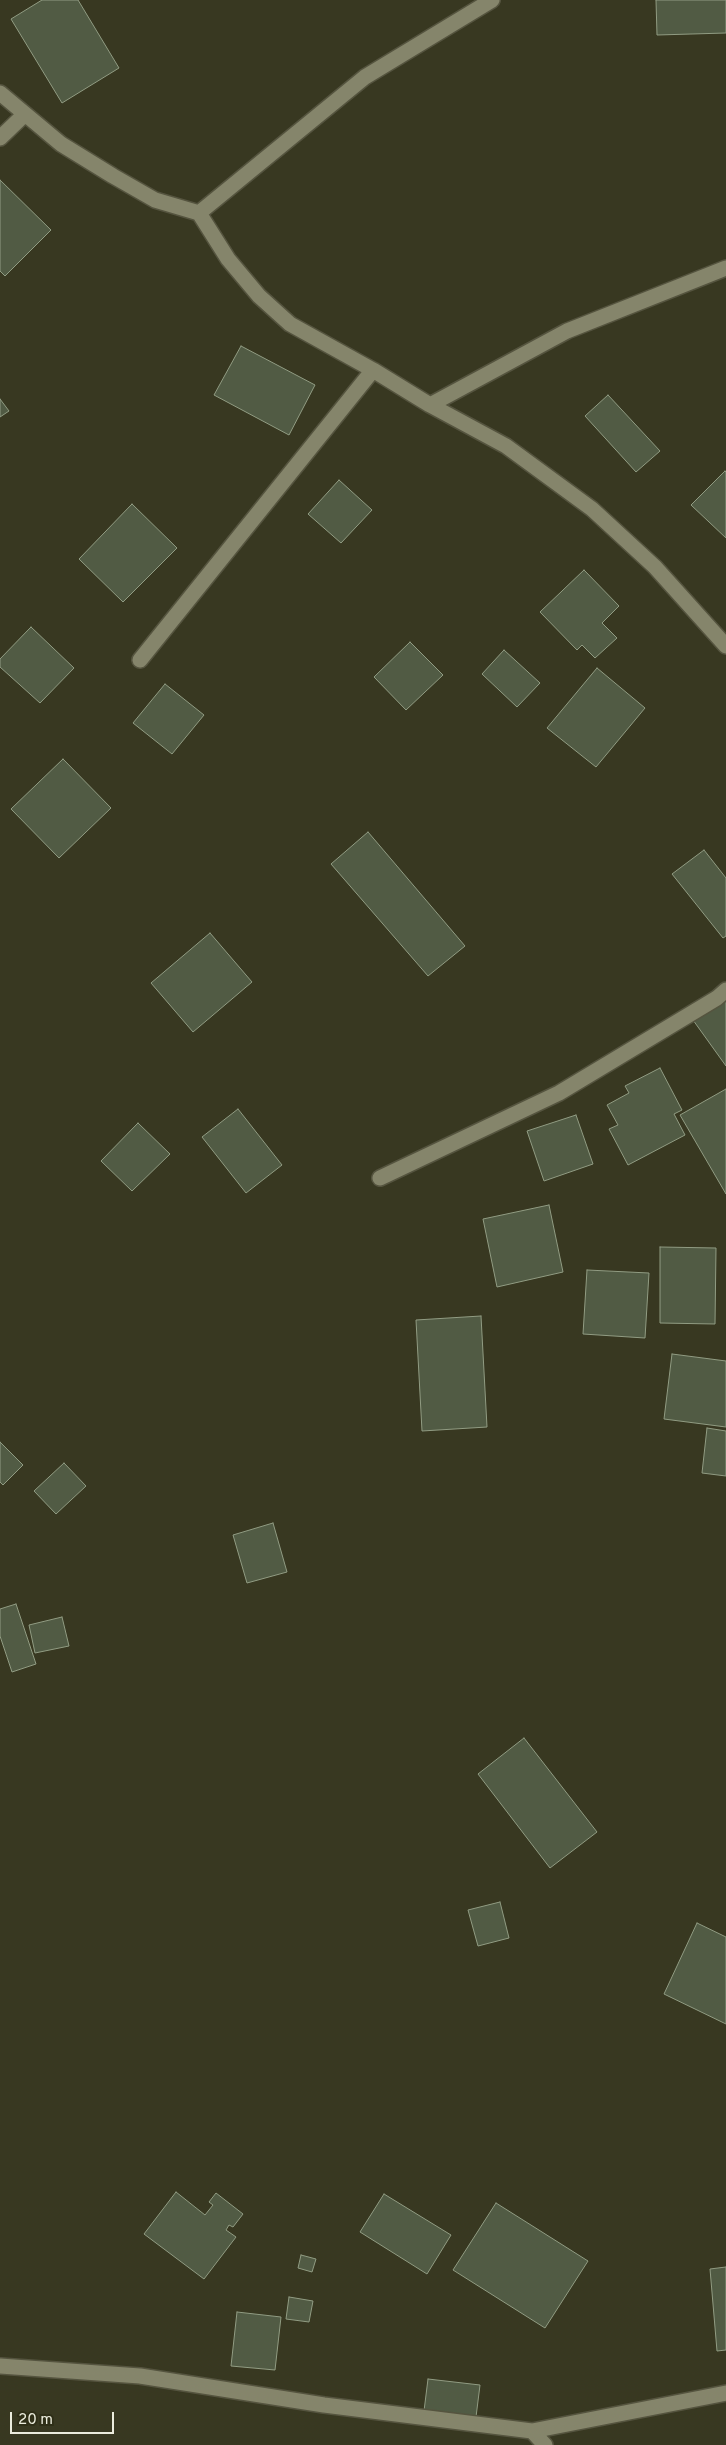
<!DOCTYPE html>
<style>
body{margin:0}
#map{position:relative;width:726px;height:2445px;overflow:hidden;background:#383821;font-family:Overpass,sans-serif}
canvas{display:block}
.scale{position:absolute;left:10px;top:2412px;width:104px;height:22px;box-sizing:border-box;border:2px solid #ebecdd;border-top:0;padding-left:6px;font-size:15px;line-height:18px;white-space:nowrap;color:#ebecdd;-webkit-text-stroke:4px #2e2e17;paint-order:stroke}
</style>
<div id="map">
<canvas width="726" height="2445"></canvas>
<div class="scale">20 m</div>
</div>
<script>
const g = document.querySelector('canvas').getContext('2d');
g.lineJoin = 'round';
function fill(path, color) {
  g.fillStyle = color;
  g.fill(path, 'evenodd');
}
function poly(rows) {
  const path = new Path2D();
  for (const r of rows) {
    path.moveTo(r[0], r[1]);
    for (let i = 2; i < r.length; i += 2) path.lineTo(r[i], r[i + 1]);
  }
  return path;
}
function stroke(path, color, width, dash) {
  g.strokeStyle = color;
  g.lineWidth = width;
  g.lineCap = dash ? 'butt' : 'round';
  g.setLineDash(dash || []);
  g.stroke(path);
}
const building = poly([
 [42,0,78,0,119,68,62,103,11,19,42,0],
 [656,0,726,0,726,33,657,35,656,0],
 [0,180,51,230,5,276,0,271,0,180],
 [241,346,315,385,289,435,214,395,241,346],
 [608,395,660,451,636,472,585,416,608,395],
 [0,399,9,411,0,417,0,399],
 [725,471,726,472,726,538,691,505,725,471],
 [339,480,372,510,341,543,308,514,339,480],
 [132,504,177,548,123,602,79,559,132,504],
 [584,570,619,606,602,623,617,638,595,658,582,645,577,650,540,612,584,570],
 [31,627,74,668,40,703,0,667,0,659,31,627],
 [410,642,443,675,406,710,374,677,410,642],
 [504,650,540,683,517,707,482,674,504,650],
 [597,668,645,708,596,767,547,728,597,668],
 [165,684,204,715,172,754,133,723,165,684],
 [63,759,111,808,59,858,11,809,63,759],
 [368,832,465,946,428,976,331,864,368,832],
 [704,850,726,878,726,936,723,938,672,874,704,850],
 [210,933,252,982,193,1032,151,983,210,933],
 [726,996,726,1066,693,1020,726,996],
 [660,1068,682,1110,674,1114,685,1135,628,1165,609,1129,618,1125,607,1105,629,1093,625,1086,660,1068],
 [726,1089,726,1194,680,1115,726,1089],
 [238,1109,282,1165,246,1193,202,1137,238,1109],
 [576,1115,593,1164,544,1181,527,1131,576,1115],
 [138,1123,170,1154,132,1191,101,1161,138,1123],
 [549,1205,563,1272,497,1287,483,1219,549,1205],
 [660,1247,716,1248,715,1324,660,1323,660,1247],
 [587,1270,649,1273,645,1338,583,1334,587,1270],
 [481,1316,487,1427,422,1431,416,1320,481,1316],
 [672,1354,726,1361,726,1427,664,1419,672,1354],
 [707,1428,726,1431,726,1476,702,1473,707,1428],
 [0,1442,23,1465,3,1485,0,1482,0,1442],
 [64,1463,86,1486,56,1514,34,1491,64,1463],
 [273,1523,287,1572,247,1583,233,1535,273,1523],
 [16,1604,36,1664,12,1672,0,1636,0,1609,16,1604],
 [62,1617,69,1646,35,1653,29,1625,62,1617],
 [524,1738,597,1832,550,1868,478,1774,524,1738],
 [500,1902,509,1938,478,1946,468,1910,500,1902],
 [697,1923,726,1937,726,2024,664,1994,697,1923],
 [176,2192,205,2215,213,2205,209,2202,216,2193,243,2214,233,2227,229,2225,226,2230,236,2237,204,2279,144,2234,176,2192],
 [384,2194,451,2235,427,2274,360,2232,384,2194],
 [496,2203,588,2261,545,2328,453,2270,496,2203],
 [301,2255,316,2259,312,2272,298,2268,301,2255],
 [726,2267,726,2350,717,2351,710,2269,726,2267],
 [289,2297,313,2301,309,2322,286,2319,289,2297],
 [237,2312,281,2317,275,2370,231,2366,237,2312],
 [428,2379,480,2385,476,2417,424,2411,428,2379]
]);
fill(building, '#515b44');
stroke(building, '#919c83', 1);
const minor = poly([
 [0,93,61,144,113,176,155,200,199,213,228,259,259,296,290,324,373,370,430,405,506,446,592,509,655,567,726,646],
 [0,138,25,114],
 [199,213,365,77,492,0],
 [430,405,567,331,726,268],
 [140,660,373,370],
 [380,1178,559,1093,717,998,726,990],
 [0,2366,140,2376,324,2405,532,2431,726,2393],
 [532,2431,545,2445]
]);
stroke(minor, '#55543f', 18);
stroke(minor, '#85856b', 15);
</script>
